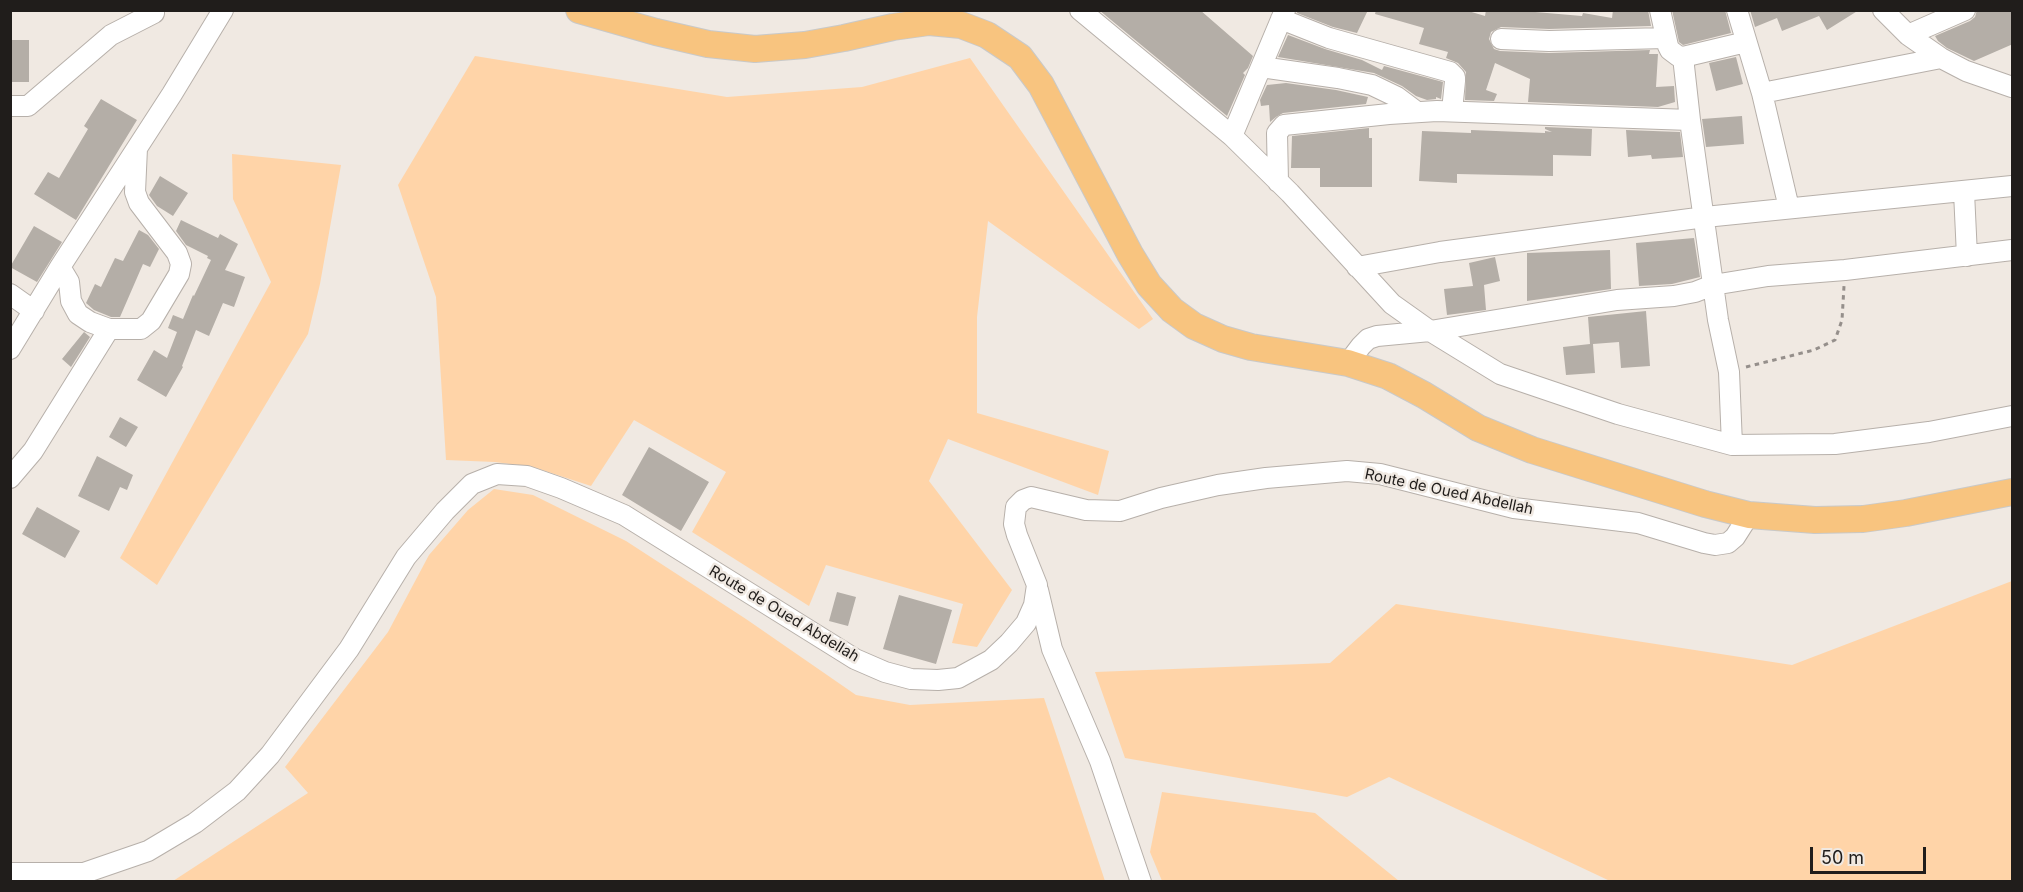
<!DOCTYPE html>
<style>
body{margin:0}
#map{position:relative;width:2023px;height:892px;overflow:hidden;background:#f0e9e2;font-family:Inter,sans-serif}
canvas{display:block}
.frame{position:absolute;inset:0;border:12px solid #201d1b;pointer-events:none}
.scale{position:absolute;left:1810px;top:847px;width:116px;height:27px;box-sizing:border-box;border:3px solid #201d1b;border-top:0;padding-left:8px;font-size:18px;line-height:21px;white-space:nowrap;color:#201d1b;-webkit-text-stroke:4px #f0e9e2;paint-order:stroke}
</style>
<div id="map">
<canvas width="2023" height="892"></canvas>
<div class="frame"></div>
<div class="scale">50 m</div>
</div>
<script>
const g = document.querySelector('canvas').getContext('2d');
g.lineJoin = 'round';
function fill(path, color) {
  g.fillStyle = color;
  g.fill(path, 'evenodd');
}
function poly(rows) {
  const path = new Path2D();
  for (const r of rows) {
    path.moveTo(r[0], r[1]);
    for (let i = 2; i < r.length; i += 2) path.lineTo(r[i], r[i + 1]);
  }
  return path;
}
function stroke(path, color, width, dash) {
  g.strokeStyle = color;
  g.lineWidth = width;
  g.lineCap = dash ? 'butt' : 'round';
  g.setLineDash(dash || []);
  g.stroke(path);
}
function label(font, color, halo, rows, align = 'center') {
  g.font = font + ' Inter,sans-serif';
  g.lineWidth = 5;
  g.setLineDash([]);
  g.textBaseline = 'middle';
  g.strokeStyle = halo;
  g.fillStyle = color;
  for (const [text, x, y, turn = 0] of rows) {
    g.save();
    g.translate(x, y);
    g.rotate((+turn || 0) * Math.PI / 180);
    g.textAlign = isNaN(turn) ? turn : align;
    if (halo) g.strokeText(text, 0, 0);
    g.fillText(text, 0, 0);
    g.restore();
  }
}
fill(poly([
 [475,56,727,97,862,87,970,58,1153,319,1139,329,988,221,977,317,977,413,1109,451,1098,495,948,439,929,481,1012,590,977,647,952,643,963,604,826,565,809,606,692,532,726,472,634,420,591,486,533,467,495,462,446,460,436,297,398,185],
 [232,154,341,165,320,284,308,334,157,585,120,558,271,282,233,199],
 [494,489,533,495,626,541,746,619,856,695,910,705,1044,698,1105,881,173,881,308,793,285,767,388,632,429,555,468,510],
 [2012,581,2012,881,1610,881,1389,777,1347,797,1125,758,1095,672,1330,663,1396,604,1792,665],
 [1162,792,1315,813,1399,881,1162,881,1150,852]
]), '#ffd4a8');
fill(poly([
 [1099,10,1200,10,1253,56,1248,68,1243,73,1245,75,1227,116],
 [1298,10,1368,10,1357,33,1333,27,1297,13],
 [1376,10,1465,10,1485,16,1486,10,1512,10,1582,16,1583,13,1612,18,1613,10,1648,10,1651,26,1549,29,1501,27,1491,32,1489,39,1494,49,1500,51,1549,53,1650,50,1649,54,1658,54,1656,87,1674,86,1675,102,1658,107,1528,102,1530,79,1495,63,1486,90,1497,94,1494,101,1465,100,1466,72,1458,63,1446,58,1448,52,1419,44,1424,28,1375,14],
 [1672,10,1725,10,1731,33,1683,45,1679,42],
 [1750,10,1859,10,1827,30,1819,16,1782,31,1777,18,1755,27],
 [1977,10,2013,10,2013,44,1974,61,1947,48,1938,41,1935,36,1970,21,1975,17],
 [1288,35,1325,49,1362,60,1382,70,1384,66,1443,82,1441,99,1436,97,1436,99,1427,100,1416,96,1402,86,1374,73,1278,57],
 [10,40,29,40,29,82,10,82],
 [1736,57,1743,84,1716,91,1709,63],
 [1286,83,1336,90,1368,97,1366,104,1283,113,1276,117,1270,122,1269,105,1261,106,1260,100,1267,85],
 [101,99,137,120,76,220,34,194,48,172,59,178,88,129,84,126],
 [1742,116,1744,144,1706,147,1702,119],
 [1545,127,1592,129,1591,156,1553,155,1553,176,1457,174,1457,183,1419,181,1422,131,1471,133,1471,130,1545,133,1545,131,1552,132,1545,129],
 [1369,128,1369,138,1372,138,1372,187,1320,187,1320,168,1291,168,1292,136],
 [1626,130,1680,132,1683,157,1652,159,1651,155,1628,157],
 [160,176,188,193,173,216,157,206,149,195],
 [181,220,218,238,220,234,238,244,225,270,245,277,234,307,223,303,209,336,196,330,182,366,183,367,166,397,137,380,154,350,167,358,177,332,168,328,173,315,183,319,193,295,194,296,211,260,207,258,208,256,186,245,176,231],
 [34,226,62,242,37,282,10,267],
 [139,230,148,235,159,249,150,267,143,264,120,317,111,317,94,310,86,303,95,284,101,287,115,258,123,261],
 [1694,238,1700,277,1672,284,1639,286,1636,243],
 [1610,250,1611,289,1527,301,1527,253],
 [1495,257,1500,281,1484,285,1486,310,1447,315,1444,289,1473,286,1469,263],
 [1646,311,1650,366,1621,368,1619,342,1593,344,1595,373,1566,375,1563,347,1590,344,1588,317],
 [84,332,90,337,71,367,62,359],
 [120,417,138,427,126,447,109,437],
 [649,447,709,482,681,531,622,495],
 [97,456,133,475,127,490,120,487,109,511,78,496],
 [37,507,80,531,65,558,22,534],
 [837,592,856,597,848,626,829,621],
 [899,595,952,610,936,664,883,649]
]), '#b4aea7');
const minor = poly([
 [1080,10,1232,136,1290,193,1392,304,1430,331,1500,374,1618,414,1732,445,1835,444,1929,432,2012,416],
 [1660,10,1668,46,1670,50,1678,56,1683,57,1746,42],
 [1737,10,1762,93,1789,208],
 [1883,10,1908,35,1941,58,1966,71,2012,87],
 [1281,19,1329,38,1450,72,1455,77,1455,81,1452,111],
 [1908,35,1965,10],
 [1501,39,1549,41,1665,38],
 [1683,57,1690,120],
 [1261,67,1338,78,1372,85,1397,97,1417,112],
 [1762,93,1941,58],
 [10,106,28,106,111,35,154,13],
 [1232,136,1285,10],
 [1278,182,1277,133,1284,125,1389,114,1437,111,1690,120,1718,320,1729,372,1732,445],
 [1964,192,1967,256],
 [60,267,69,282,71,301,78,314,90,322,109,329],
 [1357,267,1440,252,1705,217,2012,186],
 [10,294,34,311],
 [10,349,60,267,172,94,223,10],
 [1348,363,1361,346,1368,339,1377,336,1430,331,1617,300,1674,296,1695,292,1713,285,1768,276,1845,270,2012,250],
 [10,478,33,451,109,329,141,329,151,321,179,274,181,264,177,253,139,203,135,192,137,148],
 [1038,590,1052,649,1100,761,1141,882],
 [10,873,84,873,148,851,195,823,237,791,270,755,349,649,406,557,445,511,472,484,497,474,527,476,561,488,624,515,855,659,885,672,911,679,938,680,958,678,991,660,1009,643,1026,623,1034,605,1037,585,1017,535,1014,524,1016,507,1023,500,1031,497,1086,510,1120,511,1161,498,1218,485,1266,478,1347,471,1380,474,1514,508,1638,523,1704,543,1715,545,1728,543,1735,537,1749,515]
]);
const major = poly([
 [579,10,656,32,708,44,755,49,805,45,844,38,893,27,929,22,961,25,987,35,1020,57,1041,85,1130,254,1149,285,1172,310,1194,326,1223,339,1251,347,1348,363,1388,376,1424,395,1478,428,1532,450,1705,504,1749,515,1815,520,1863,519,1906,513,2012,492]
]);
stroke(minor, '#b7b0aa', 22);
stroke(major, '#c9c9c8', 28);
stroke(poly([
 [1746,367,1814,350,1835,340,1842,320,1844,286]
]), '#958f8b', 3, [4.5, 4.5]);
stroke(minor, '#fff', 20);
stroke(major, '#f8c47f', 26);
label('15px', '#201d1b', '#f0e9e2', [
 ["Route de Oued Abdellah",1449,492,12],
 ["Route de Oued Abdellah",784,614,31]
]);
</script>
